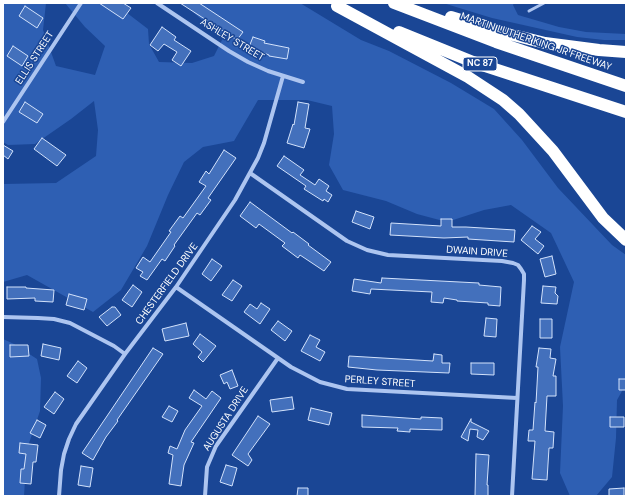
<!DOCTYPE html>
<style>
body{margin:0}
#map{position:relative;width:629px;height:499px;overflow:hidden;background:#1a4695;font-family:"DM Sans",sans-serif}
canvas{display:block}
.frame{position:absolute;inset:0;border:4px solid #fff;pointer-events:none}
</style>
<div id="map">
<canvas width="629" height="499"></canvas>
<div class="frame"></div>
</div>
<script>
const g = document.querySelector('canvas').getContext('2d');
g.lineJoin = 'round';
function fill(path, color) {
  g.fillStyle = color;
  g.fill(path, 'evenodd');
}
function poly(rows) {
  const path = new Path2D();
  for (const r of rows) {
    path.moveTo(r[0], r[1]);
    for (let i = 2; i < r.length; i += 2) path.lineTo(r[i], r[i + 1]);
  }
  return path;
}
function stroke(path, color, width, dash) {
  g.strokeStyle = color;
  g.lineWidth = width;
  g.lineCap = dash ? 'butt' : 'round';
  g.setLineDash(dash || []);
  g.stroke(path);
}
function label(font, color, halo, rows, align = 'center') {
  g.font = font + ' "DM Sans",sans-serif';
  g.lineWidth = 3;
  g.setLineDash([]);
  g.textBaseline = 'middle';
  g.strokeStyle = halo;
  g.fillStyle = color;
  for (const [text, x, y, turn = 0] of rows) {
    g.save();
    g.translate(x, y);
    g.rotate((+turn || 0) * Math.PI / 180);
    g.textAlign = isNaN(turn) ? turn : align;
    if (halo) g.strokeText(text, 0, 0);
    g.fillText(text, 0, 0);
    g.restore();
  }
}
fill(poly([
 [3,3,46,3,43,30,56,66,95,75,105,46,85,27,65,3,114,3,148,29,149,44,159,62,192,63,214,56,223,38,194,13,188,3,300,3,361,40,389,51,451,83,494,109,522,140,558,188,612,245,626,255,626,384,617,400,616,438,612,477,596,496,570,496,560,473,563,406,560,347,574,282,551,233,511,205,484,210,447,222,417,214,386,201,343,190,329,165,334,134,332,106,307,100,258,100,234,141,203,147,184,162,168,195,147,246,121,290,93,312,27,275,3,282,3,184,56,183,96,156,98,130,94,101,71,119,35,144,8,145,3,142],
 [443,3,514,3,513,5,518,15,559,27,586,32,626,34,626,40,604,40,577,37,492,18],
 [3,339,14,344,37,359,41,378,40,411,27,449,24,496,3,496]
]), '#2e5fb3');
const building = poly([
 [99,3,123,3,131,8,123,19,99,3],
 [180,3,199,3,243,32,237,40,180,3],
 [25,6,43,18,37,28,19,16,25,6],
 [162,27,176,37,174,40,191,51,181,66,172,60,177,52,164,44,158,51,150,45,162,27],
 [253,37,265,41,264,43,289,48,287,59,269,56,269,55,249,47,253,37],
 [13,46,28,56,22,66,7,56,13,46],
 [25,102,43,114,37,123,19,112,25,102],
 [298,102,309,104,305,128,310,129,304,148,287,143,293,124,294,125,298,102],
 [42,138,66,155,57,166,34,149,42,138],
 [3,145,13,151,8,159,3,155,3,145],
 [224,150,236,158,208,198,211,200,200,215,197,213,174,245,175,246,165,261,162,259,147,280,140,276,143,272,136,268,143,257,150,262,171,232,169,231,180,216,183,218,206,186,199,182,206,171,209,174,224,150],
 [284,156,304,170,300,175,315,185,319,179,329,186,326,191,332,195,328,202,324,199,323,201,304,189,306,186,277,166,284,156],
 [250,202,292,233,293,232,309,244,308,245,331,262,324,271,300,255,298,258,282,246,285,243,259,224,256,228,240,216,250,202],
 [356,211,374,217,370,229,352,222,356,211],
 [441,219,452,219,452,227,466,227,515,230,514,242,468,239,468,237,444,238,390,235,391,223,441,226,441,219],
 [532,226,541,232,535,239,544,246,538,254,521,240,532,226],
 [552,256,556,274,545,277,540,259,552,256],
 [212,259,222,266,211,281,202,274,212,259],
 [382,278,479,283,479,285,501,287,500,306,488,305,488,303,457,301,457,300,444,298,443,303,431,302,432,292,371,289,370,294,352,291,354,279,381,283,382,278],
 [233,280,242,286,232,301,222,295,233,280],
 [133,285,142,292,132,307,122,300,133,285],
 [543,286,556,287,555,293,558,296,557,304,541,303,543,286],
 [7,287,26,287,26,288,54,290,53,302,35,301,35,298,7,299,7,287],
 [69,294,87,299,84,310,66,305,69,294],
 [261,303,270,309,260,324,244,312,250,304,257,309,261,303],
 [112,307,115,307,121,315,107,326,99,317,112,307],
 [486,318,497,319,496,337,484,336,486,318],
 [540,319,552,319,552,338,540,338,540,319],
 [278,321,292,331,285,341,271,330,278,321],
 [186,323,189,336,165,341,162,329,186,323],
 [200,334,216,346,203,362,198,357,202,352,193,344,200,334],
 [310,335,320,340,316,347,325,352,320,361,301,351,310,335],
 [43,344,61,348,59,360,41,356,43,344],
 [10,345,28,345,29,356,10,357,10,345],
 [153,348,163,354,117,420,118,421,106,437,93,460,82,453,153,348],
 [539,348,551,349,550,358,556,359,553,376,556,376,556,396,547,396,545,431,554,432,553,448,549,448,547,480,532,479,535,441,528,441,529,430,533,430,535,402,536,403,538,367,536,367,539,348],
 [434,354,442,355,442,363,450,363,449,373,377,370,348,367,349,356,433,361,434,354],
 [78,361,87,368,77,383,67,376,78,361],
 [471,363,494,363,494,375,471,374,471,363],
 [232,370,238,386,230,389,227,382,224,384,220,375,232,370],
 [619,379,626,379,626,390,619,390,619,379],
 [194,390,206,399,212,391,221,398,191,442,194,443,184,465,181,486,169,484,173,455,168,453,170,446,177,449,185,430,202,406,189,398,194,390],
 [55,392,64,399,54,414,44,407,55,392],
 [292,397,294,409,272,412,270,400,292,397],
 [169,406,178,411,172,422,162,417,169,406],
 [311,408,332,413,329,425,308,420,311,408],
 [362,415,421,419,421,417,442,418,442,430,410,429,410,432,397,431,398,428,362,427,362,415],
 [258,416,270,424,248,454,252,460,248,466,232,455,258,416],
 [610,417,624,417,624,427,610,427,610,417],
 [471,419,471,422,489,431,483,440,477,437,478,430,470,429,468,441,461,437,471,419],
 [37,420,46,425,40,438,30,433,37,420],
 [20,443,38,445,36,462,33,462,31,484,20,483,21,469,24,469,26,454,19,453,20,443],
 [476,454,489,455,487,485,488,485,488,496,475,496,476,454],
 [226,465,237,468,232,486,220,482,226,465],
 [81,466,93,468,90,487,78,485,81,466],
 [298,488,308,488,308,496,297,496,298,488],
 [624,488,624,496,609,496,609,489,624,488]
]);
fill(building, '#4370bc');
stroke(building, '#d3e2fb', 1);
stroke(poly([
 [529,11,544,3]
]), '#adc5f0', 3);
stroke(poly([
 [157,3,229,51,248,62,268,71,303,82],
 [3,122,81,3],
 [250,173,347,241,367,250,388,255,502,261,513,263,518,265,521,269,524,274,524,280,512,496],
 [176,287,291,367,320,382,347,389,517,398],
 [3,317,38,318,54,319,70,323,114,346,125,354],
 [59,496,61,470,64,454,69,439,76,424,125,354,176,287,235,200,258,158,264,143,283,76],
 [205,496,207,467,216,446,278,358]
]), '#adc5f0', 4);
stroke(poly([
 [394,3,496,42,626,86],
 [337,6,468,77,503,100,519,114,553,151,603,218,626,240],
 [451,17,497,31,545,43,599,50,626,52],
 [399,32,473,62,626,112]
]), '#fff', 12);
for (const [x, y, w] of [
 [480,64,34]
]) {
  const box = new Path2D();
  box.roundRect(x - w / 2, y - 7, w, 14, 3);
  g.fillStyle = '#1a4695';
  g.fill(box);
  stroke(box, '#fff', 1);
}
label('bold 9px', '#fff', null, [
 ["NC 87",480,64]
]);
label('10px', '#fff', '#1a4695', [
 ["ASHLEY STREET",232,40,31],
 ["MARTIN LUTHER KING JR FREEWAY",536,42,19],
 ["ELLIS STREET",35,58,-57],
 ["DWAIN DRIVE",477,252,4],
 ["CHESTERFIELD DRIVE",167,284,-54],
 ["PERLEY STREET",380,382,4],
 ["AUGUSTA DRIVE",226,419,-57]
]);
</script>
